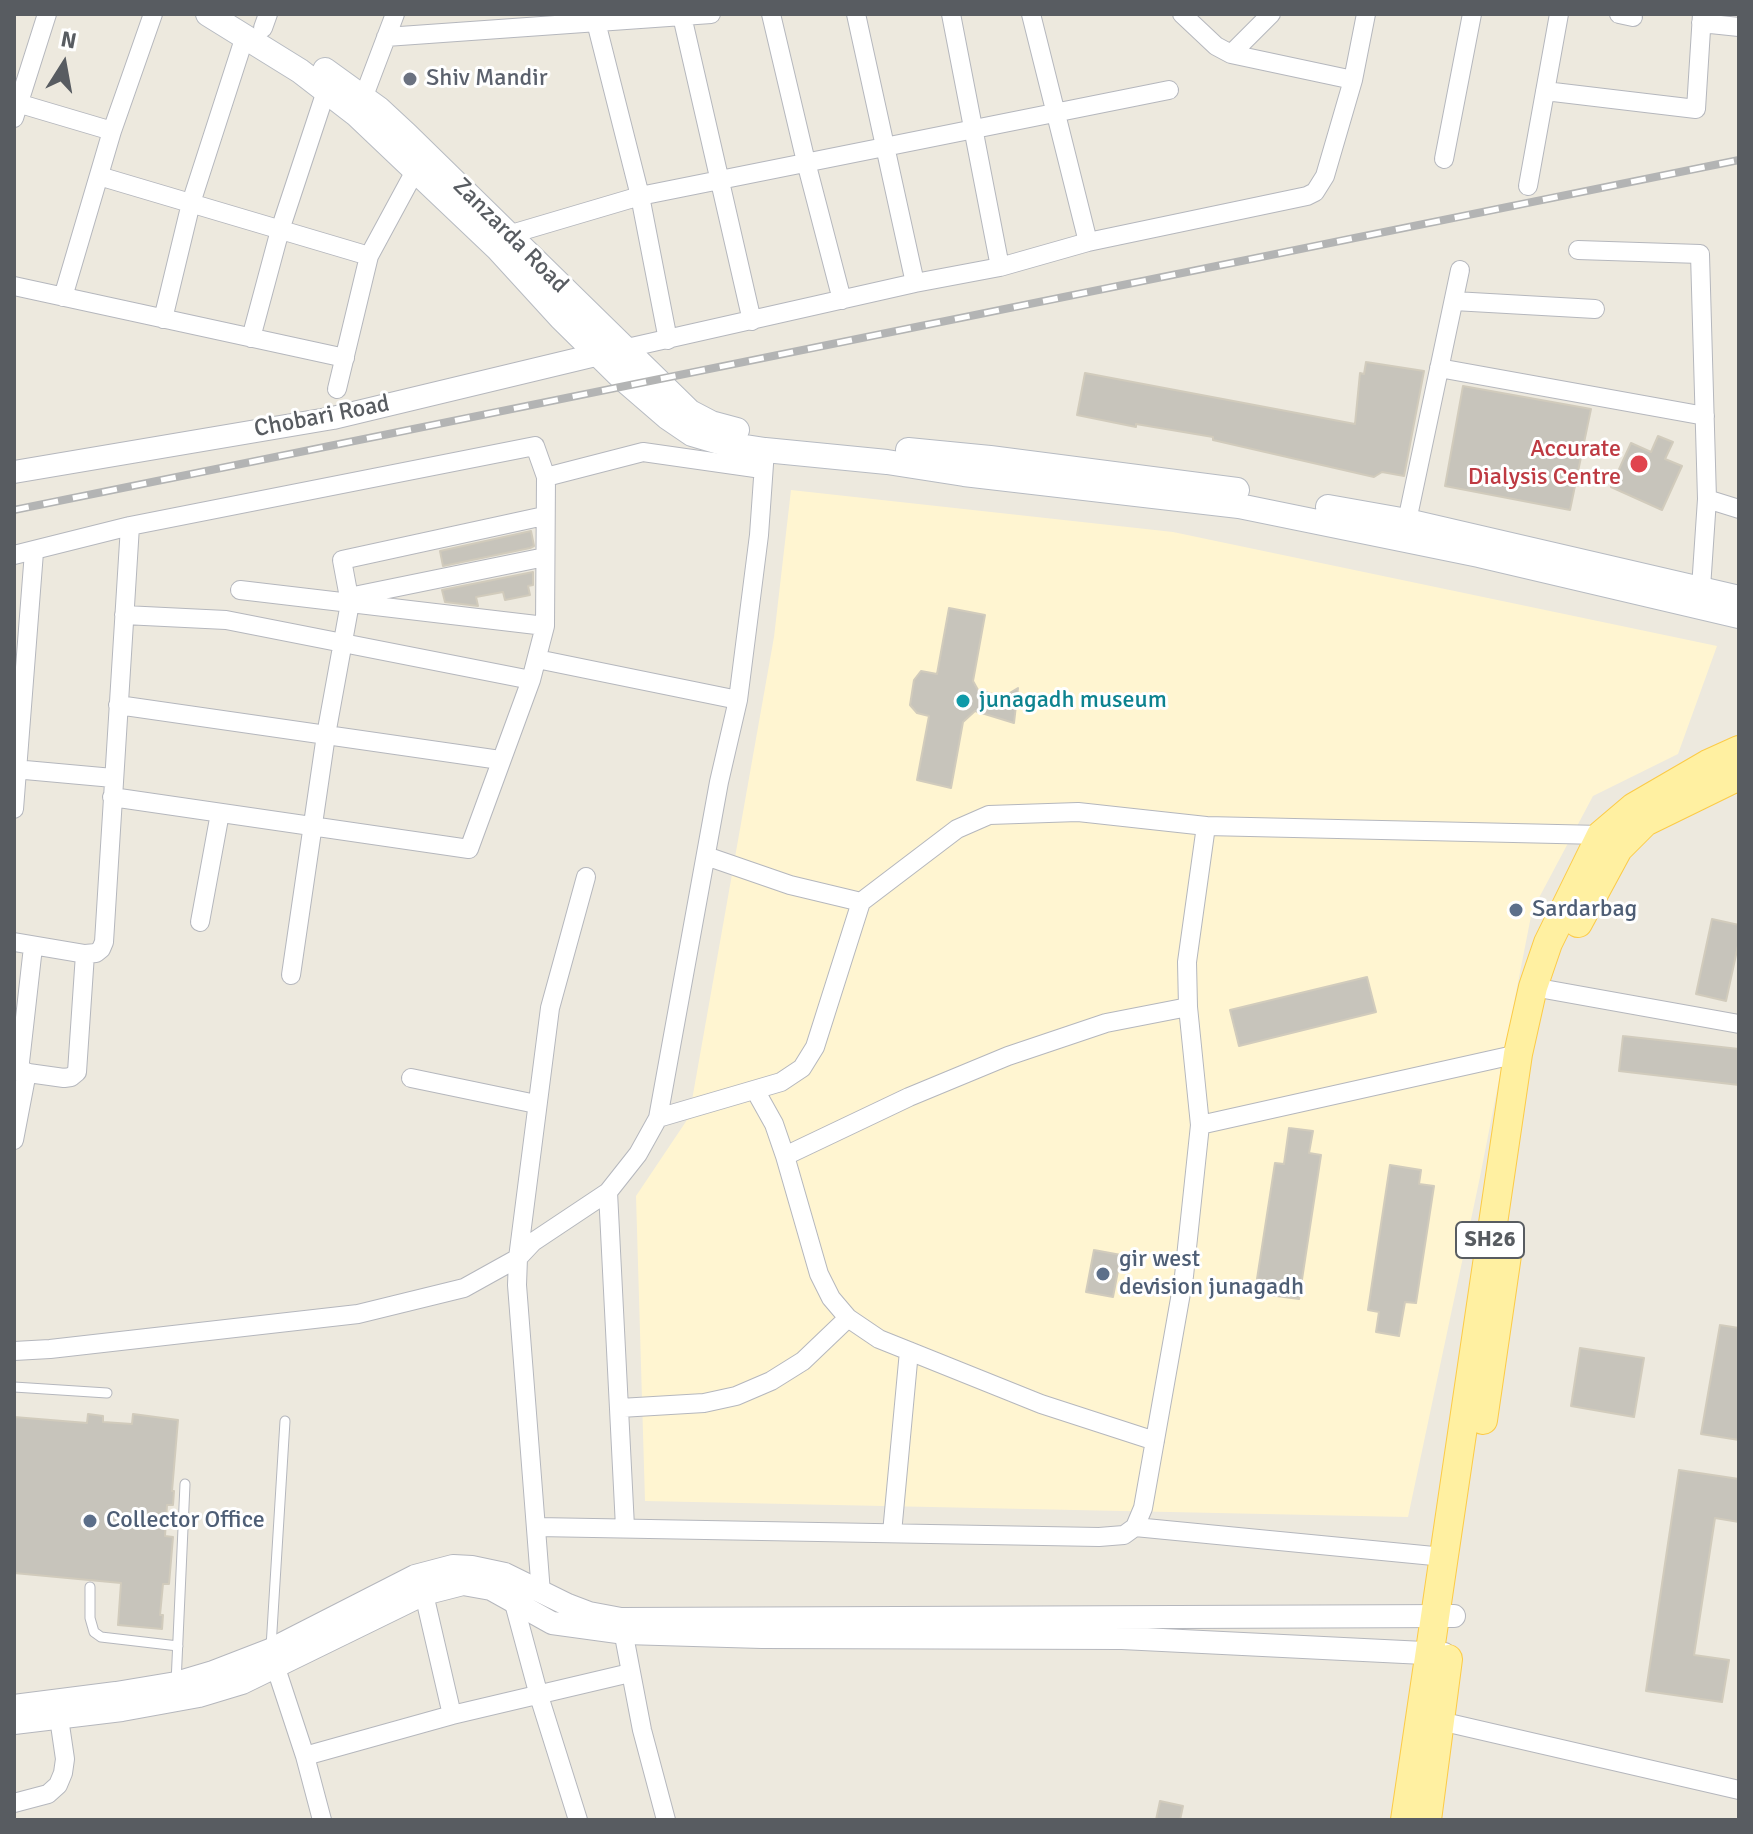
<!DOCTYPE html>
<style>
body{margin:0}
#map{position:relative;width:1753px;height:1834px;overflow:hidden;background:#ede9de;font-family:Signika,sans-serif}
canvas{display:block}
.frame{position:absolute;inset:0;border:16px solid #585c61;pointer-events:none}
.north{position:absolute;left:24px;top:24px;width:80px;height:80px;-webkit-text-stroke:6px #fff;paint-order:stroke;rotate:11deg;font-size:22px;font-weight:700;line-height:32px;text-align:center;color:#585c61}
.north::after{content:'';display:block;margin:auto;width:28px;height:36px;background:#585c61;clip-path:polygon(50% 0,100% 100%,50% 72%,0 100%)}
</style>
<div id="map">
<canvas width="1753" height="1834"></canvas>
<div class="frame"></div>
<div class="north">N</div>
</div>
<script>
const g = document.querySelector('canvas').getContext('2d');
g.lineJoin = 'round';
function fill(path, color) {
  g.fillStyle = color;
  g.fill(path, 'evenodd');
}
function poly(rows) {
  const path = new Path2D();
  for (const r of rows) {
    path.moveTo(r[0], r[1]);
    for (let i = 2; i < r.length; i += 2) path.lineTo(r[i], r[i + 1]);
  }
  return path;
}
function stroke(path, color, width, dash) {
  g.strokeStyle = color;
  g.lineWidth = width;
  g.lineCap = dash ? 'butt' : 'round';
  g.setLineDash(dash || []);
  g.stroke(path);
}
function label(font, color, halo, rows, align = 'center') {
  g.font = font + ' Signika,sans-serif';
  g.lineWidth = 6;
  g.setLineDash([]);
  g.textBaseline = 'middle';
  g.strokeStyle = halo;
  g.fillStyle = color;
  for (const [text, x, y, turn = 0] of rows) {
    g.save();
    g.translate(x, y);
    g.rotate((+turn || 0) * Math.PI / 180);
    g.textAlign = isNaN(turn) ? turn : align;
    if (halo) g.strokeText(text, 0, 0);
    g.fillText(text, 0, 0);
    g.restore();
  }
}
fill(poly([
 [791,490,1173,532,1717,646,1678,754,1593,796,1532,911,1480,1177,1408,1517,645,1501,636,1196,689,1117,774,637]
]), '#fff5d1');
const building = poly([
 [1366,362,1424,371,1404,476,1382,472,1374,477,1213,440,1213,437,1136,424,1136,427,1077,415,1085,373,1355,424,1360,373,1364,374,1366,362],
 [1463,386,1591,409,1570,510,1445,486,1463,386],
 [1658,436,1673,442,1665,459,1682,466,1662,510,1611,487,1631,443,1651,452,1658,436],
 [531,531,534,546,530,548,443,566,440,551,531,531],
 [533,572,533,585,528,586,530,595,505,600,503,592,476,597,478,606,445,602,442,590,533,572],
 [949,608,985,615,973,681,978,690,1003,697,1018,688,1014,723,975,711,963,722,951,788,917,780,929,716,917,713,910,705,914,680,921,671,937,674,949,608],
 [1712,919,1739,925,1739,941,1726,1001,1696,994,1712,919],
 [1367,977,1376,1012,1239,1046,1230,1010,1367,977],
 [1623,1036,1739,1049,1739,1085,1619,1071,1623,1036],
 [1289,1128,1313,1131,1309,1153,1321,1155,1299,1299,1269,1295,1271,1281,1257,1279,1275,1163,1284,1164,1289,1128],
 [1390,1165,1421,1170,1419,1184,1434,1186,1416,1303,1405,1302,1399,1336,1376,1332,1379,1312,1368,1310,1390,1165],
 [1094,1250,1121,1255,1113,1297,1086,1292,1094,1250],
 [1720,1325,1739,1328,1739,1440,1701,1434,1720,1325],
 [1580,1348,1644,1358,1634,1417,1571,1406,1580,1348],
 [88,1414,103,1416,103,1422,132,1424,133,1414,178,1420,172,1491,174,1491,173,1505,167,1505,165,1536,173,1537,169,1584,163,1584,160,1615,163,1615,162,1629,118,1625,121,1583,14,1573,14,1417,87,1423,88,1414],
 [1679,1470,1739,1479,1739,1522,1715,1518,1694,1655,1729,1660,1722,1702,1646,1691,1679,1470],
 [1160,1801,1183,1806,1180,1820,1156,1820,1160,1801]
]);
fill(building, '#c7c4bb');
stroke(building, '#d1cbbc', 2);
const service = poly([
 [14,1387,107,1393],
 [90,1587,90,1618,94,1632,101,1637,178,1646],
 [271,1647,285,1421],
 [176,1683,185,1484]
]);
const minor = poly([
 [771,14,806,162,842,300],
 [856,14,915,283],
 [951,14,1000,267],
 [1031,14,1088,242],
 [1182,14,1216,46,1231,54,1353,80],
 [1619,14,1633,17],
 [682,16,752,321],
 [596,22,640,196,668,340],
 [1701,23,1739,27],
 [263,28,268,14],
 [386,37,711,14],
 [1231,54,1271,14],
 [1545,91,1696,109,1702,14],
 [14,102,112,131],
 [359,109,395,14],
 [14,118,47,14],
 [1444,159,1472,14],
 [99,176,369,256],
 [1528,186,1559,14],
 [508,235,640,196,1169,90],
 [1578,250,1700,254,1707,499,1701,588],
 [14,286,345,358],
 [63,297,112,131,153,14],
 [1454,301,1595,309],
 [163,319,191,203,245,36],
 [251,338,280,230,326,91],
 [627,348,915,283,1000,267,1088,242,1307,196,1315,192,1325,176,1353,80,1366,14],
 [1439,368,1705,416],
 [337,389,369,256,415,171],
 [546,477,643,452,762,469],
 [1707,499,1739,509],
 [1407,521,1460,270],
 [14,555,130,526,535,446,546,477,545,626,531,680,469,849,112,797],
 [240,590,545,626],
 [349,597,545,557],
 [124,615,226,620,531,680],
 [537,659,738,700],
 [118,705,500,760],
 [14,769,113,778],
 [14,809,34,552],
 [706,856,790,885,861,902,957,829,989,815,1078,812,1206,826,1601,835,1606,838],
 [200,922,220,813],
 [14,942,85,954,96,953,101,949,104,942,130,526],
 [291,975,326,735,350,603,342,560,544,516],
 [1533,987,1739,1024],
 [14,1071,64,1078,71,1077,77,1072,85,954],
 [19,1071,33,947],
 [411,1078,536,1104],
 [755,1090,774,1124,785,1156,819,1274,831,1298,848,1318,879,1339,909,1351,1041,1404,1155,1441],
 [658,1118,781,1082,802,1068,815,1047,861,902],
 [1200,1125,1518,1054],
 [14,1140,27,1072],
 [785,1156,909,1097,1008,1056,1106,1023,1188,1007],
 [608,1192,625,1527],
 [14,1351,50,1349,358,1314,464,1288,518,1258,550,1008,586,877],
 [620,1408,704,1403,736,1396,771,1381,803,1361,848,1318],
 [537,1527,1099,1537,1124,1535,1135,1527,1143,1508,1184,1276,1200,1125,1188,1007,1187,962,1206,826],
 [1135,1527,1444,1557],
 [892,1533,909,1351],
 [418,1582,424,1594,452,1715],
 [541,1593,517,1285,518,1258,533,1242,608,1192,638,1154,658,1118,719,782,738,700,759,535,765,450],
 [512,1596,539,1696,578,1820],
 [621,1620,642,1730,666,1820],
 [271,1653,305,1756,322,1820],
 [1440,1721,1739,1790],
 [305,1756,452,1715,630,1673],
 [14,1803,48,1794,58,1785,63,1773,65,1759,59,1718]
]);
const tertiary = poly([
 [14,472,333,418,612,351],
 [14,1706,116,1693,176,1683,213,1672,270,1650,415,1576,453,1566,472,1567,505,1574,568,1605,589,1613,621,1619,1454,1616],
 [14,1723,122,1710,199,1696,242,1683,424,1594,463,1584,491,1589,552,1623,625,1633,762,1637,1122,1638,1444,1654]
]);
const secondary = poly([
 [208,14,300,71,357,115,497,248,561,318,623,379,667,417,692,434,726,444,765,450,887,462,964,474,1239,506,1479,555,1739,616],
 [325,70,379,109,407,135,690,412,711,423,737,430],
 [908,450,990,458,1237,490],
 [1328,507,1407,521,1739,598]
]);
const primary = poly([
 [1578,923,1618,849,1645,822,1739,776],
 [1483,1420,1507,1255],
 [1405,1820,1518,1054,1533,987,1548,943,1601,835,1634,807,1708,764,1739,750],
 [1427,1820,1448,1659]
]);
stroke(service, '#b5b7bd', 11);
stroke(minor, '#b5b7bd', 20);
stroke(tertiary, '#b5b7bd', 24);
stroke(secondary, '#b7bbc2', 26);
stroke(primary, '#fccb47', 30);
stroke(service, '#fff', 9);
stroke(minor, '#fff', 18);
stroke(tertiary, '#fff', 22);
stroke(secondary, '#fff', 24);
stroke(primary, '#fff0a1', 28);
const rail = poly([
 [14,510,1739,160]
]);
stroke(rail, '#b3b4b4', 8);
stroke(rail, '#fff', 5, [15]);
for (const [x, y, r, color] of [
 [410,79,8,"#6b7280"],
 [1639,464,10,"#e0444e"],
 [963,701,8,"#0f9aa8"],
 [1516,910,8,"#5c6f8a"],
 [1103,1274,8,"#5c6f8a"],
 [90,1521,8,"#5c6f8a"]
]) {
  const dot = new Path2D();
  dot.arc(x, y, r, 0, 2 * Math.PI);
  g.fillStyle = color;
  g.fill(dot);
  stroke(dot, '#fff', 3);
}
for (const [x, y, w] of [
 [1490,1240,68]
]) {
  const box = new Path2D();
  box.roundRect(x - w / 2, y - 18, w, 36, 6);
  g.fillStyle = '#fff';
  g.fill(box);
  stroke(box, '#585c61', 2);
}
label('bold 22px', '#585c61', null, [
 ["SH26",1490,1240]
]);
label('24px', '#5b616d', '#fff', [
 ["Shiv Mandir",426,79]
], 'left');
label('24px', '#585c61', '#fff', [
 ["Zanzarda Road",510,236,45],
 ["Chobari Road",322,417,-11]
]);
label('24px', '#be3a42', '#fff', [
 ["Accurate",1621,450],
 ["Dialysis Centre",1621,478]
], 'right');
label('24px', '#0d838f', '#fff', [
 ["junagadh museum",979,701]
], 'left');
label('24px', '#4e5e75', '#fff', [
 ["Sardarbag",1532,910],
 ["gir west",1119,1260],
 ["devision junagadh",1119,1288],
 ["Collector Office",106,1521]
], 'left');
</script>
